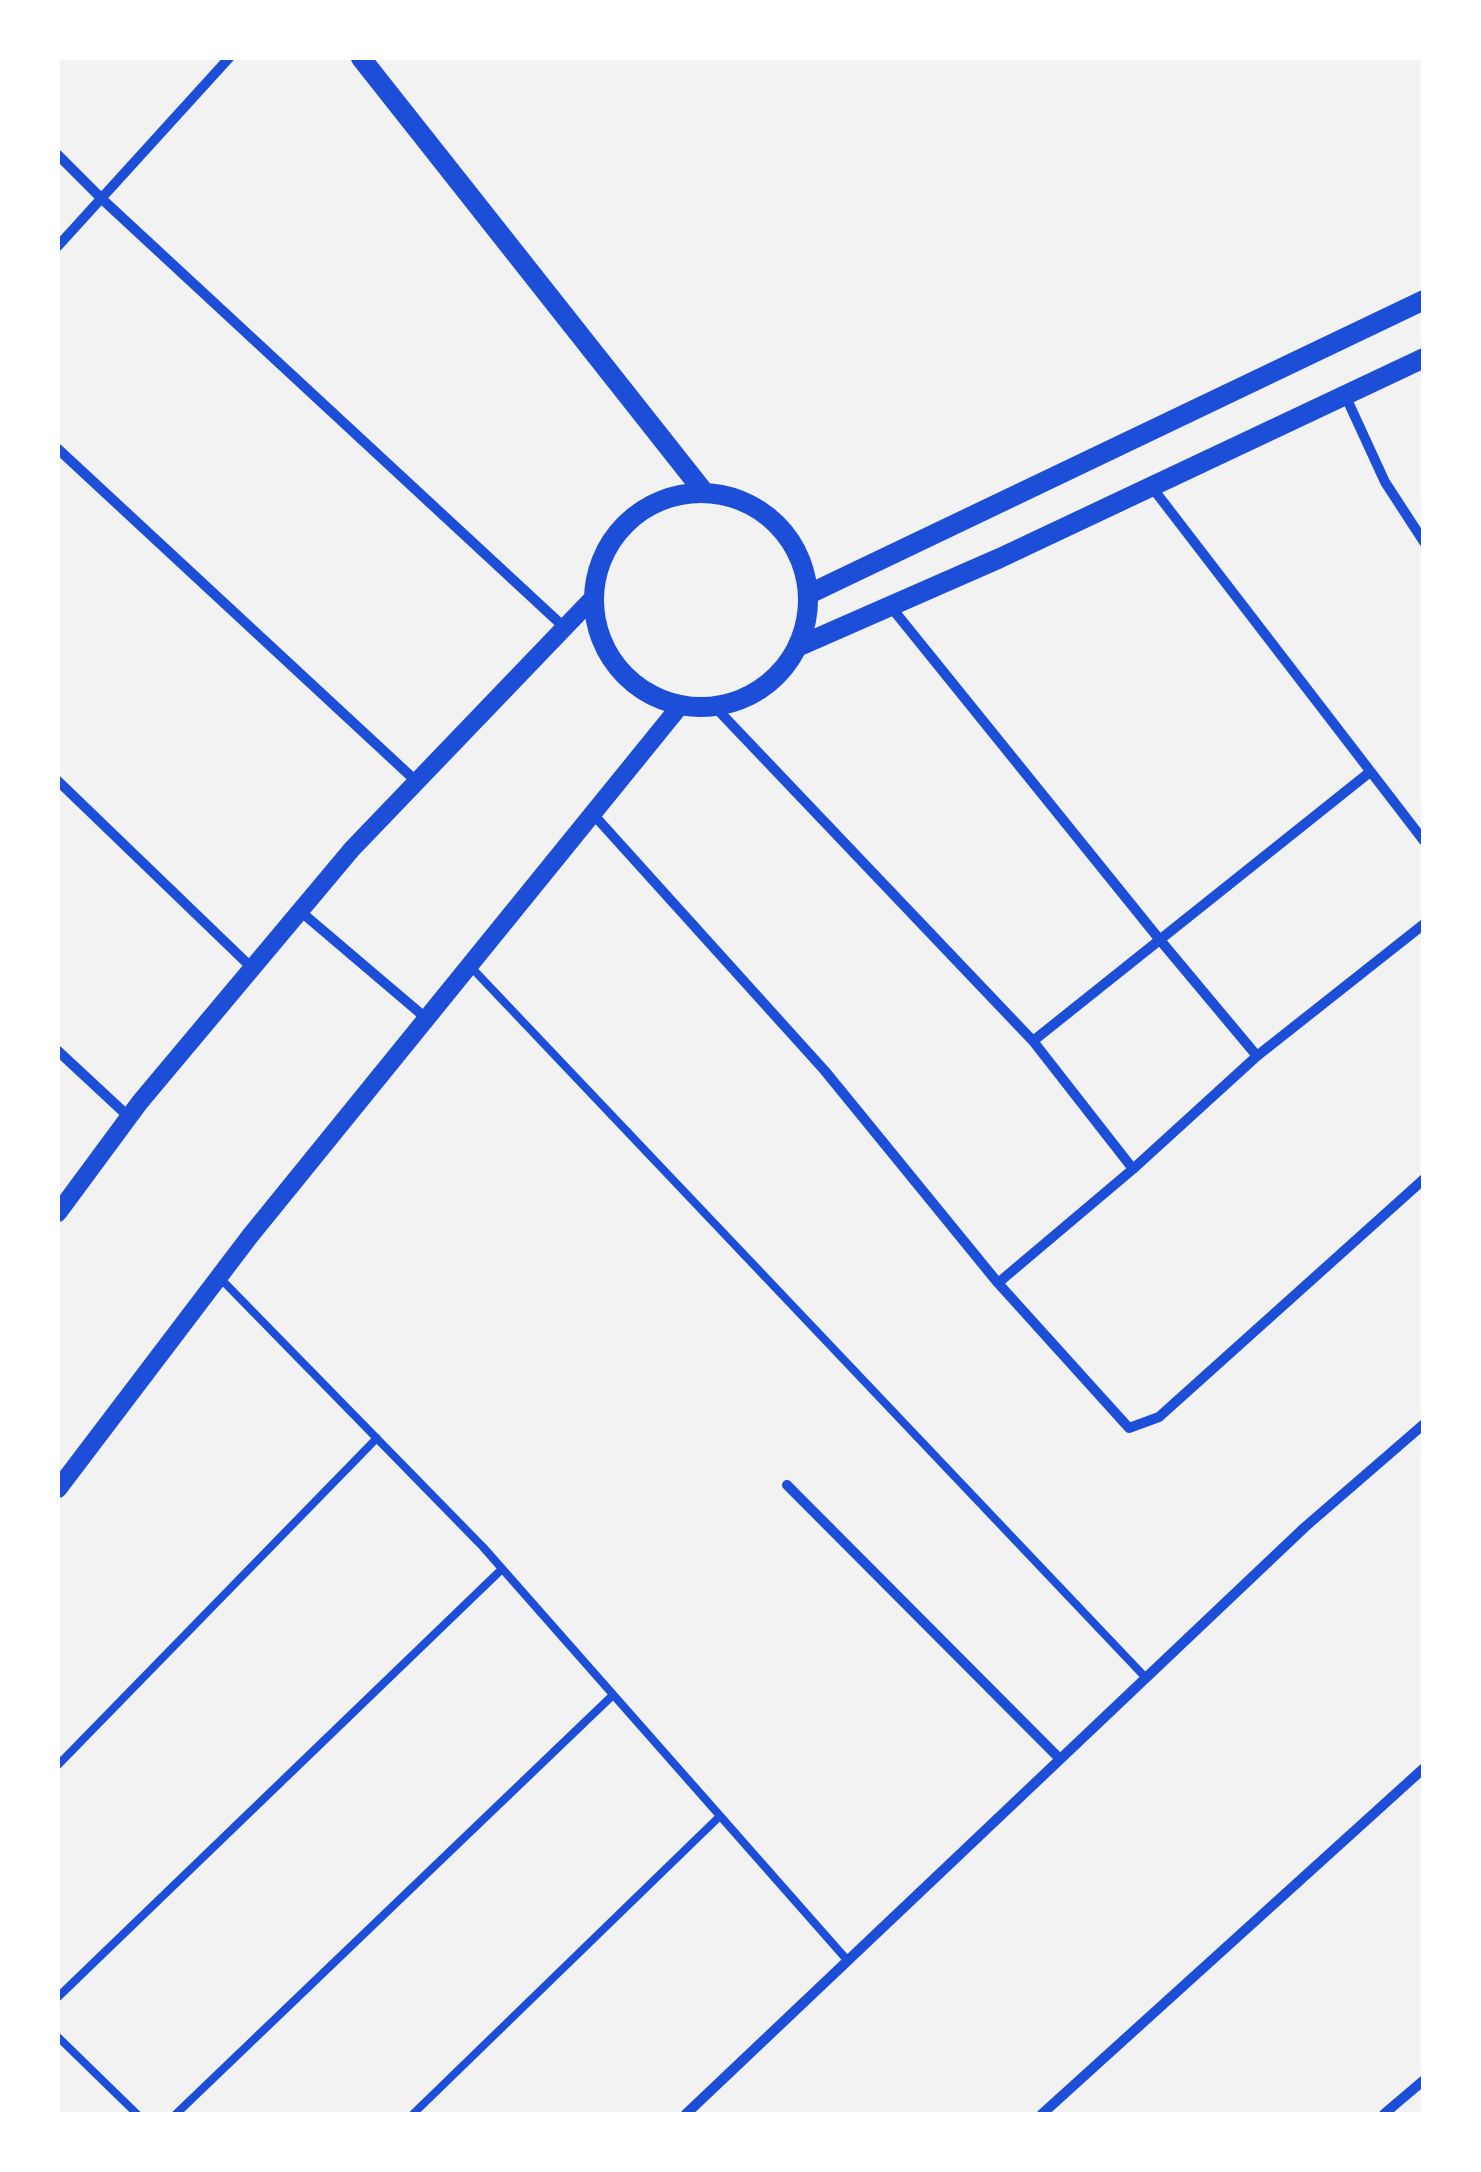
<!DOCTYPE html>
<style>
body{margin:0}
#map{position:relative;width:1481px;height:2172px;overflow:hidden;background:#f2f2f2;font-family:"Source Serif 4",serif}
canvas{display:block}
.frame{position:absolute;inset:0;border:60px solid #fff;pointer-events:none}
</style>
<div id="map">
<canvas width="1481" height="2172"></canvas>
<div class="frame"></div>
</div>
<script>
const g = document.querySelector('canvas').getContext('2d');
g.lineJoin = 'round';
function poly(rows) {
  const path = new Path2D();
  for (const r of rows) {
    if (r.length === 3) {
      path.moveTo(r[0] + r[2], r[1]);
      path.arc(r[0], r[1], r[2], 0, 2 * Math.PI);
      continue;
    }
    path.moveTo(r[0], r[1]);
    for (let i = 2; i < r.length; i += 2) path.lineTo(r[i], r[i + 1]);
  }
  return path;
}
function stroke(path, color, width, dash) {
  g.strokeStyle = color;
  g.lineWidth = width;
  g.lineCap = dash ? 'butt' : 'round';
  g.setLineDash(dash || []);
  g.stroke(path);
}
stroke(poly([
 [470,966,1146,1678],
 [219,1277,483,1547,848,1961],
 [58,1765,377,1438],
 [58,1997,502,1569],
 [58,2037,137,2114],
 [176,2114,613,1695],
 [413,2114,720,1816]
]), '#1d4ed8', 8);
stroke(poly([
 [58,155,102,199,565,628],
 [58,246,229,58],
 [1345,395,1385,482,1424,542],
 [58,449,417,782],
 [1151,486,1424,841],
 [891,607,1160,940,1257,1056],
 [715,707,1033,1041,1133,1169],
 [58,781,252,968],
 [593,814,825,1071,998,1283,1129,1428,1159,1417,1424,1179],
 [300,911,427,1019],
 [1033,1041,1370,772],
 [58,1051,129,1117],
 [998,1283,1133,1169,1257,1056,1424,924],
 [787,1485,1060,1759],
 [686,2114,1305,1527,1424,1424],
 [1042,2114,1424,1768],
 [1384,2114,1424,2080]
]), '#1d4ed8', 10);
stroke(poly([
 [58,1213,140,1102,352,849,593,598],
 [58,1489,250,1236,680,706]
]), '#1d4ed8', 18);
stroke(poly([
 [361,58,704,492],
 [701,600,107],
 [809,594,1424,300],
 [797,647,1000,558,1424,358]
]), '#1d4ed8', 20);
</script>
